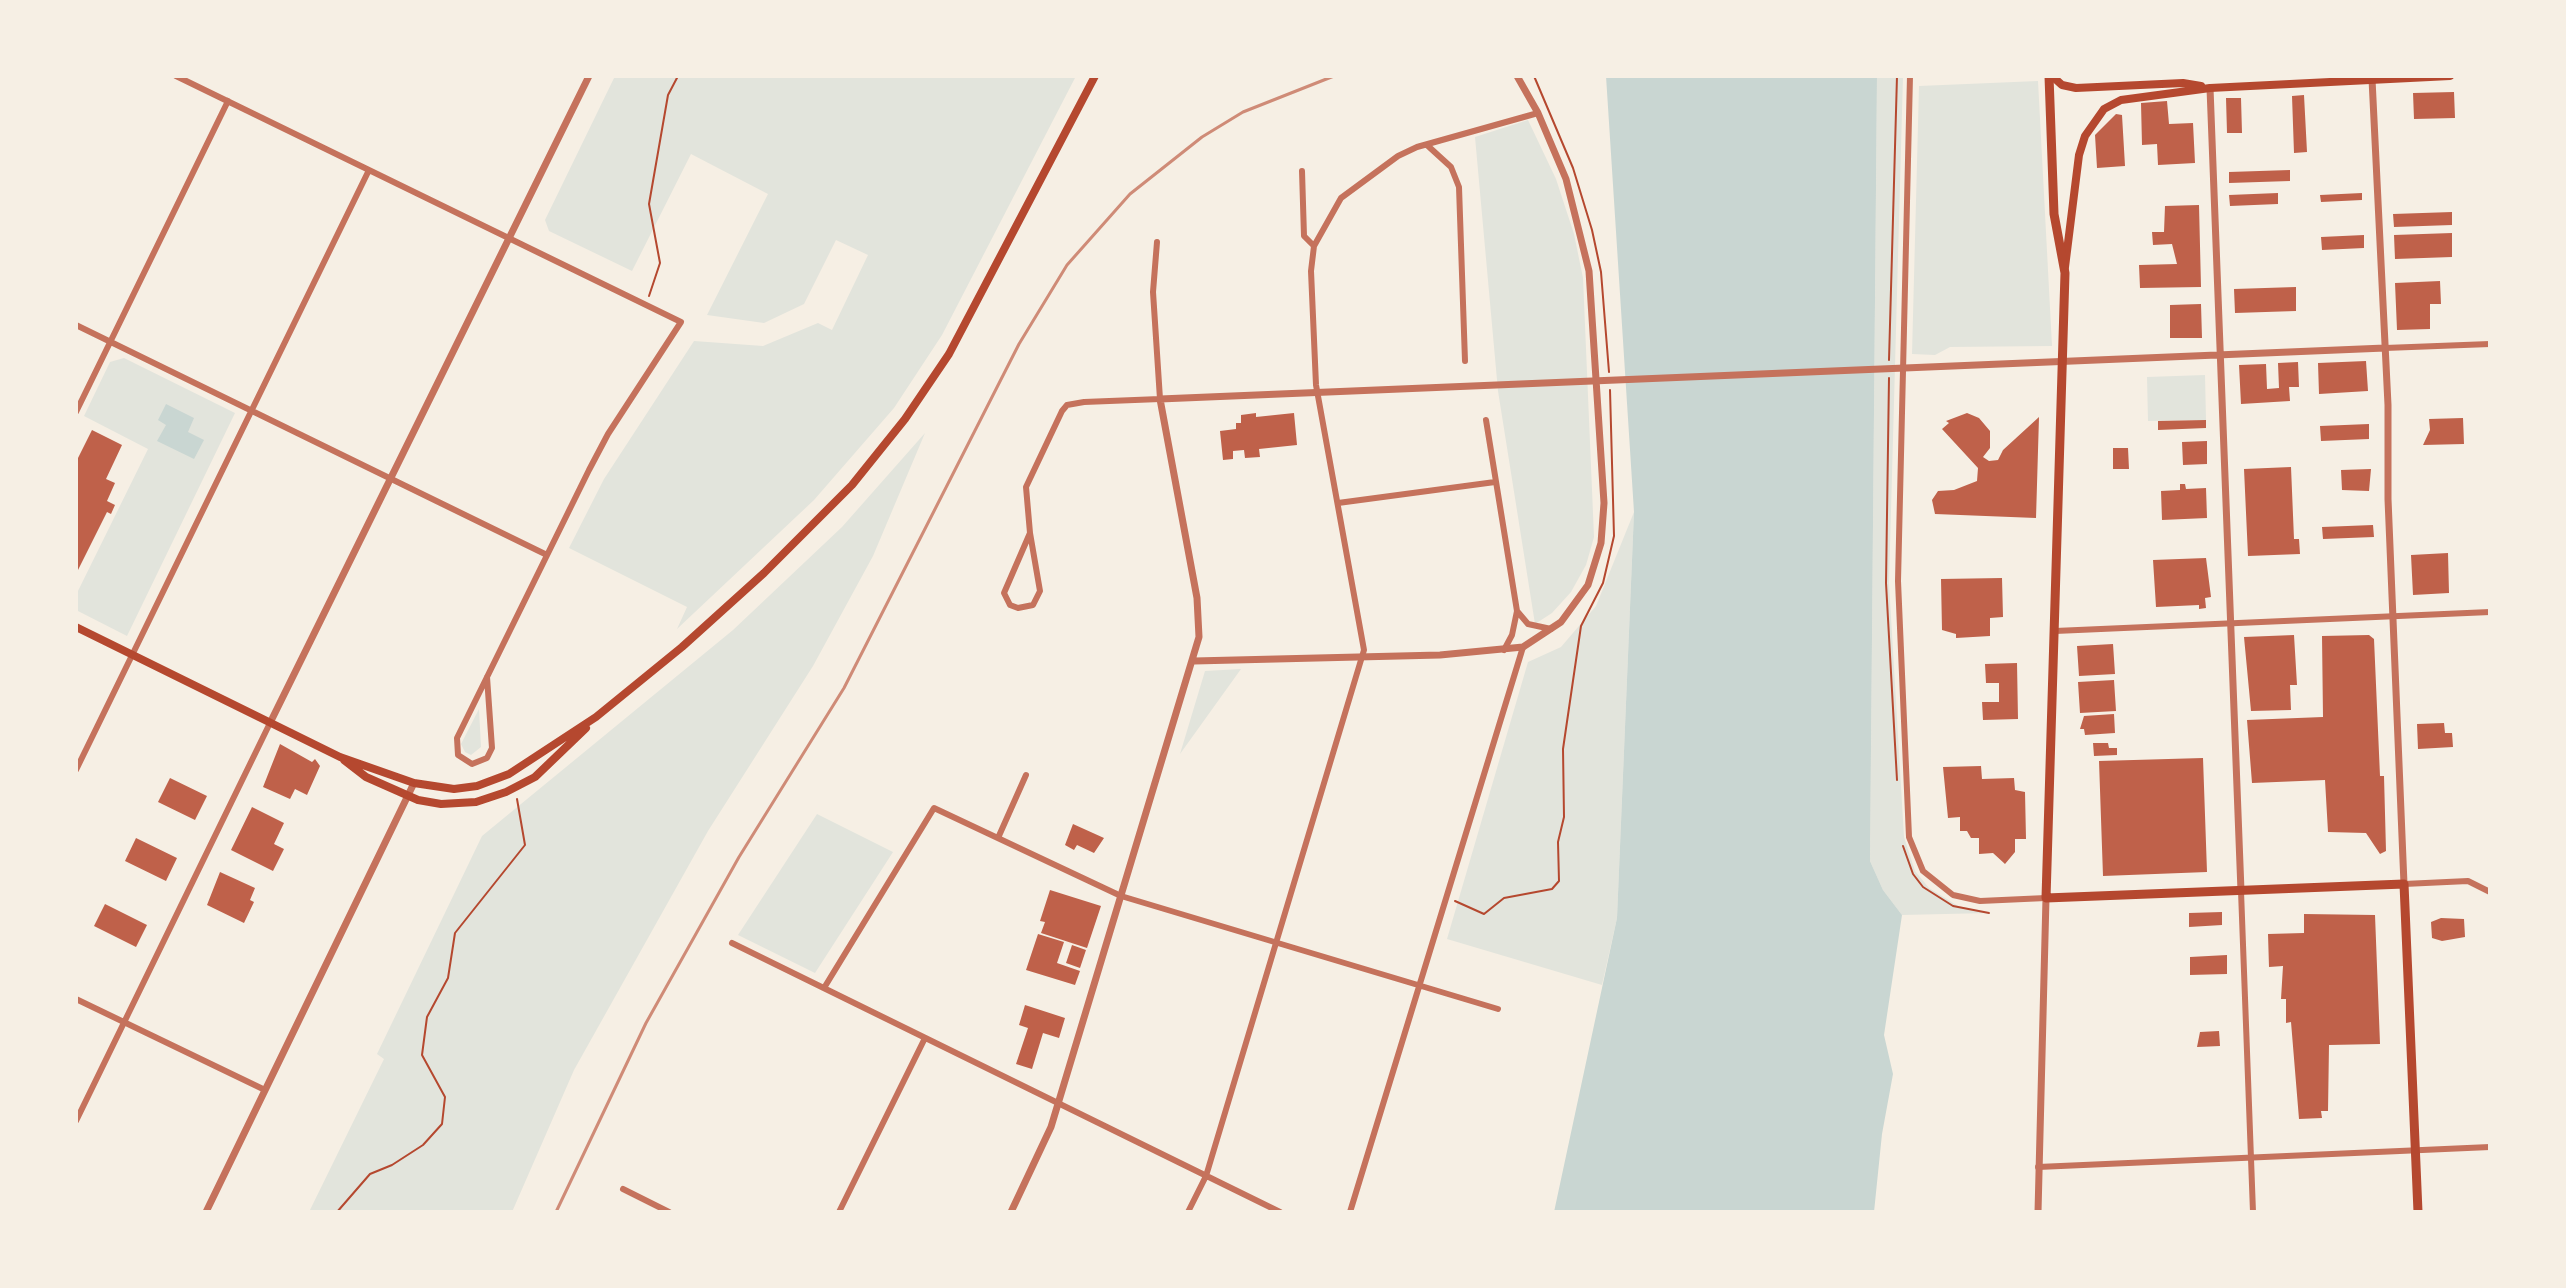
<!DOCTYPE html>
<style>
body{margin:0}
#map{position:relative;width:2566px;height:1288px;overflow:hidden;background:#f6efe4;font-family:Cabin,sans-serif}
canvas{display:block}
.frame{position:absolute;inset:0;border:78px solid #f6efe4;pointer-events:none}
</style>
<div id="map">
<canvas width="2566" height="1288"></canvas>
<div class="frame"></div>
</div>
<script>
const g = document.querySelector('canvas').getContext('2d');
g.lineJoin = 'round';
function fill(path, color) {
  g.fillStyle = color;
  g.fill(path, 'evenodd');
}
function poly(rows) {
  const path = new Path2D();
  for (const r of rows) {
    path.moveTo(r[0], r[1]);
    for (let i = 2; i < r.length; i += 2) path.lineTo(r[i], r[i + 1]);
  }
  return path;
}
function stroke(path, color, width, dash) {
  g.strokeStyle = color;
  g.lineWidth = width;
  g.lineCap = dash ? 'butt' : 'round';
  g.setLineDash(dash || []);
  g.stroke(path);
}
fill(poly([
 [615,76,1076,76,942,335,894,408,814,500,677,629,687,607,569,548,604,479,694,341,763,346,818,323,832,330,868,255,836,240,804,304,764,323,707,315,768,194,691,154,632,271,549,231,545,220],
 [1877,76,1903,76,1889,583,1904,837,1915,871,1929,888,1958,906,1989,913,1902,915,1883,890,1870,861],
 [2038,81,2052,346,1950,347,1935,355,1912,354,1919,86],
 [1528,120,1556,179,1574,234,1583,278,1594,537,1586,565,1571,592,1552,613,1535,624,1498,391,1475,137],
 [124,358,235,413,127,636,76,610,76,595,148,449,84,416,110,362],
 [2205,375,2206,420,2148,421,2147,377],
 [925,433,873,556,813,666,708,831,574,1070,512,1212,309,1212,384,1059,377,1054,482,836,733,630,842,527],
 [1634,512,1617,918,1602,985,1447,939,1528,662,1561,647,1596,606],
 [1241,669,1180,754,1205,671],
 [479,709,481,747,471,755,465,752,461,744],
 [817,814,893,852,815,973,738,935]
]), '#e2e4dc');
fill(poly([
 [1606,76,1877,76,1870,861,1883,890,1902,915,1884,1035,1893,1074,1882,1134,1874,1212,1554,1212,1617,918,1634,512],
 [166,404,194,418,188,432,204,440,194,459,157,441,166,425,158,420]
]), '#c9d6d2');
fill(poly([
 [2454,92,2455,118,2414,119,2413,93],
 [2304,95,2307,152,2294,153,2292,96],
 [2226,98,2241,98,2242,133,2227,133],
 [2167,101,2169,124,2193,123,2195,163,2158,165,2157,144,2142,145,2141,103],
 [2116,114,2122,115,2125,166,2097,168,2095,135],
 [2290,170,2290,181,2229,183,2229,172],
 [2278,193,2278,204,2230,206,2229,195],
 [2362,193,2362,200,2321,202,2320,195],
 [2199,205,2201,287,2140,288,2139,265,2177,264,2172,244,2153,245,2152,232,2164,232,2165,206],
 [2452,212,2452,225,2394,227,2393,214],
 [2452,233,2452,257,2395,259,2394,235],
 [2364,235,2364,248,2322,250,2321,237],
 [2440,281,2441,304,2430,304,2430,329,2397,330,2395,283],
 [2296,287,2296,311,2235,313,2234,289],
 [2201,304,2202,338,2170,338,2170,305],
 [2366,361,2368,391,2319,394,2318,363],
 [2298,362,2299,387,2289,387,2290,401,2241,404,2239,365,2266,364,2267,389,2279,388,2278,363],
 [1256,413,1256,417,1294,413,1297,445,1259,449,1260,457,1245,458,1244,450,1233,451,1233,459,1223,460,1220,431,1236,429,1236,423,1241,423,1241,415],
 [1967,413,1979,418,1990,431,1990,448,1983,457,1989,461,1998,460,2003,450,2039,417,2036,518,1935,514,1932,500,1938,491,1954,490,1977,481,1978,468,1942,429,1949,423,1946,421],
 [2463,418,2464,444,2423,445,2430,430,2429,419],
 [2206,420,2206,428,2158,430,2158,421],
 [2369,424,2369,439,2321,441,2320,426],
 [92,430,122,445,106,479,115,483,107,501,115,505,111,514,107,512,76,574,76,462],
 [2207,441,2207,464,2183,465,2182,442],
 [2113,448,2128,448,2129,469,2113,469],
 [2291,467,2294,539,2299,539,2300,554,2248,556,2244,469],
 [2371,469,2369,491,2342,490,2341,470],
 [2180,484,2185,484,2186,489,2206,488,2207,518,2162,520,2161,491,2180,490],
 [2373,525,2374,537,2323,539,2322,527],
 [2448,553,2449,593,2413,595,2411,555],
 [2206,558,2211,597,2205,598,2206,608,2199,609,2199,605,2156,607,2153,560],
 [2002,578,2003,617,1990,618,1990,636,1956,638,1956,634,1942,630,1941,579],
 [2294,635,2297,685,2290,685,2291,710,2251,711,2244,637],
 [2369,635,2374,639,2380,776,2384,776,2386,851,2380,854,2366,833,2328,832,2325,780,2252,783,2247,720,2323,717,2322,636],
 [2113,644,2115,674,2079,676,2077,646],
 [2017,663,2018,719,1983,720,1982,702,1999,702,1999,683,1986,683,1985,664],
 [2114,680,2116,711,2080,713,2078,682],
 [2114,714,2115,733,2085,735,2084,729,2080,729,2084,716],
 [2444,723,2445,733,2452,733,2453,747,2418,749,2417,724],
 [2093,743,2108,743,2109,748,2117,748,2117,755,2094,756],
 [280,744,312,762,315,759,320,766,307,795,295,789,290,799,263,787],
 [2203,758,2207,872,2103,876,2099,761],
 [1981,766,1982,779,2014,778,2015,790,2025,792,2026,839,2015,839,2015,852,2005,864,1993,853,1979,854,1979,838,1971,838,1967,831,1960,831,1960,817,1948,818,1943,767],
 [170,778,207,796,195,820,158,802],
 [252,807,284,823,274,844,284,849,273,871,231,850],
 [1073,824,1104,838,1094,853,1077,845,1074,850,1065,845],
 [136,838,177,858,166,881,125,861],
 [220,872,255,888,250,900,254,902,244,923,207,905],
 [1050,890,1101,906,1087,948,1041,933,1045,922,1040,921],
 [105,904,147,925,136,947,94,926],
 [2222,912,2222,925,2189,927,2189,913],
 [2304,914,2375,915,2380,1044,2329,1045,2328,1111,2321,1111,2322,1118,2299,1119,2291,1022,2286,1023,2286,999,2281,999,2283,966,2269,967,2268,934,2304,933],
 [2441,918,2464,919,2465,937,2442,941,2432,938,2431,922],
 [1038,934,1064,942,1057,963,1080,971,1075,985,1026,970],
 [1072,945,1086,950,1080,968,1066,963],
 [2227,955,2227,974,2190,975,2190,957],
 [1025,1005,1065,1018,1059,1038,1043,1033,1032,1069,1016,1064,1028,1028,1019,1025],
 [2219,1031,2220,1046,2197,1047,2200,1032]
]), '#bf614a');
stroke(poly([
 [1534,76,1573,168,1592,230,1601,272,1609,372],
 [649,296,660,263,649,204,668,95,678,76],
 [1889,360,1897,76],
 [1889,378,1886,583,1897,780],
 [1903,846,1913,874,1923,887,1953,906,1989,913],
 [1455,901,1484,914,1504,898,1552,889,1559,881,1558,842,1564,817,1563,749,1581,626,1603,583,1614,536,1610,390],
 [337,1212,370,1174,392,1165,423,1145,442,1124,445,1097,422,1055,427,1017,448,978,455,933,525,845,517,799]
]), '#b5482f', 2);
stroke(poly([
 [176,76,681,322,608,434,589,470,489,673,457,738,458,755,472,764,487,758,492,748,487,677],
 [1910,76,1898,581,1909,837,1923,871,1953,895,1980,901,2046,898],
 [1428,146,1451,167,1459,187,1465,361],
 [1314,246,1341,198,1398,156,1417,147,1538,113],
 [76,325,547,555],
 [2385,348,2490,344],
 [76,412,228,101],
 [1486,420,1517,611,1512,635,1504,650],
 [1338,503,1495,482],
 [1030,533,1040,591,1033,605,1018,608,1010,605,1004,593,1030,533,1026,487,1062,411,1067,405,1084,402,1160,399,1153,292,1157,242],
 [1517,611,1528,624,1551,629],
 [2055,631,2490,612],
 [76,770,369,170],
 [998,838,1026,775],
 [2404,884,2468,881,2490,892],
 [2241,891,2253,1212],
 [732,943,1280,1212],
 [824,988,934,808,1121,896,1498,1009],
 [76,999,265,1090],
 [76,1121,270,723],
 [2038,1167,2490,1147],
 [623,1189,669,1212],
 [839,1212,925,1038],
 [1188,1212,1206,1176,1364,650,1316,385,1311,271,1314,246,1304,236,1302,171],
 [1350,1212,1523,647]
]), '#c5725c', 6);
stroke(poly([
 [2372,79,2388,405,2388,499,2404,884],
 [2210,88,2241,891],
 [1194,661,1440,655,1523,647,1561,622,1588,585,1601,543,1604,503,1589,271,1566,179,1538,113,1517,76],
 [270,723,589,76],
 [206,1212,414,783],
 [1011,1212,1051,1127,1199,637,1197,598,1160,399,2385,348],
 [2038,1212,2046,898]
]), '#c5725c', 7);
stroke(poly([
 [2052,76,2062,85,2076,88,2183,83,2201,86],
 [2065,267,2079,155,2085,136,2104,109,2121,100,2210,88,2450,76],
 [76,627,340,757,414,783,454,789,477,786,509,774,596,717,682,647,764,573,852,485,905,419,949,354,1095,76],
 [344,760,366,777,418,800,441,804,476,802,506,792,535,777,586,728]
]), '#b5482f', 8);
stroke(poly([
 [2049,76,2054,214,2065,273,2046,898,2404,884,2418,1212]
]), '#b5482f', 9);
stroke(poly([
 [556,1212,646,1023,739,857,844,688,1019,344,1067,265,1130,194,1202,137,1243,112,1334,76]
]), '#cf8b77', 3);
</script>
